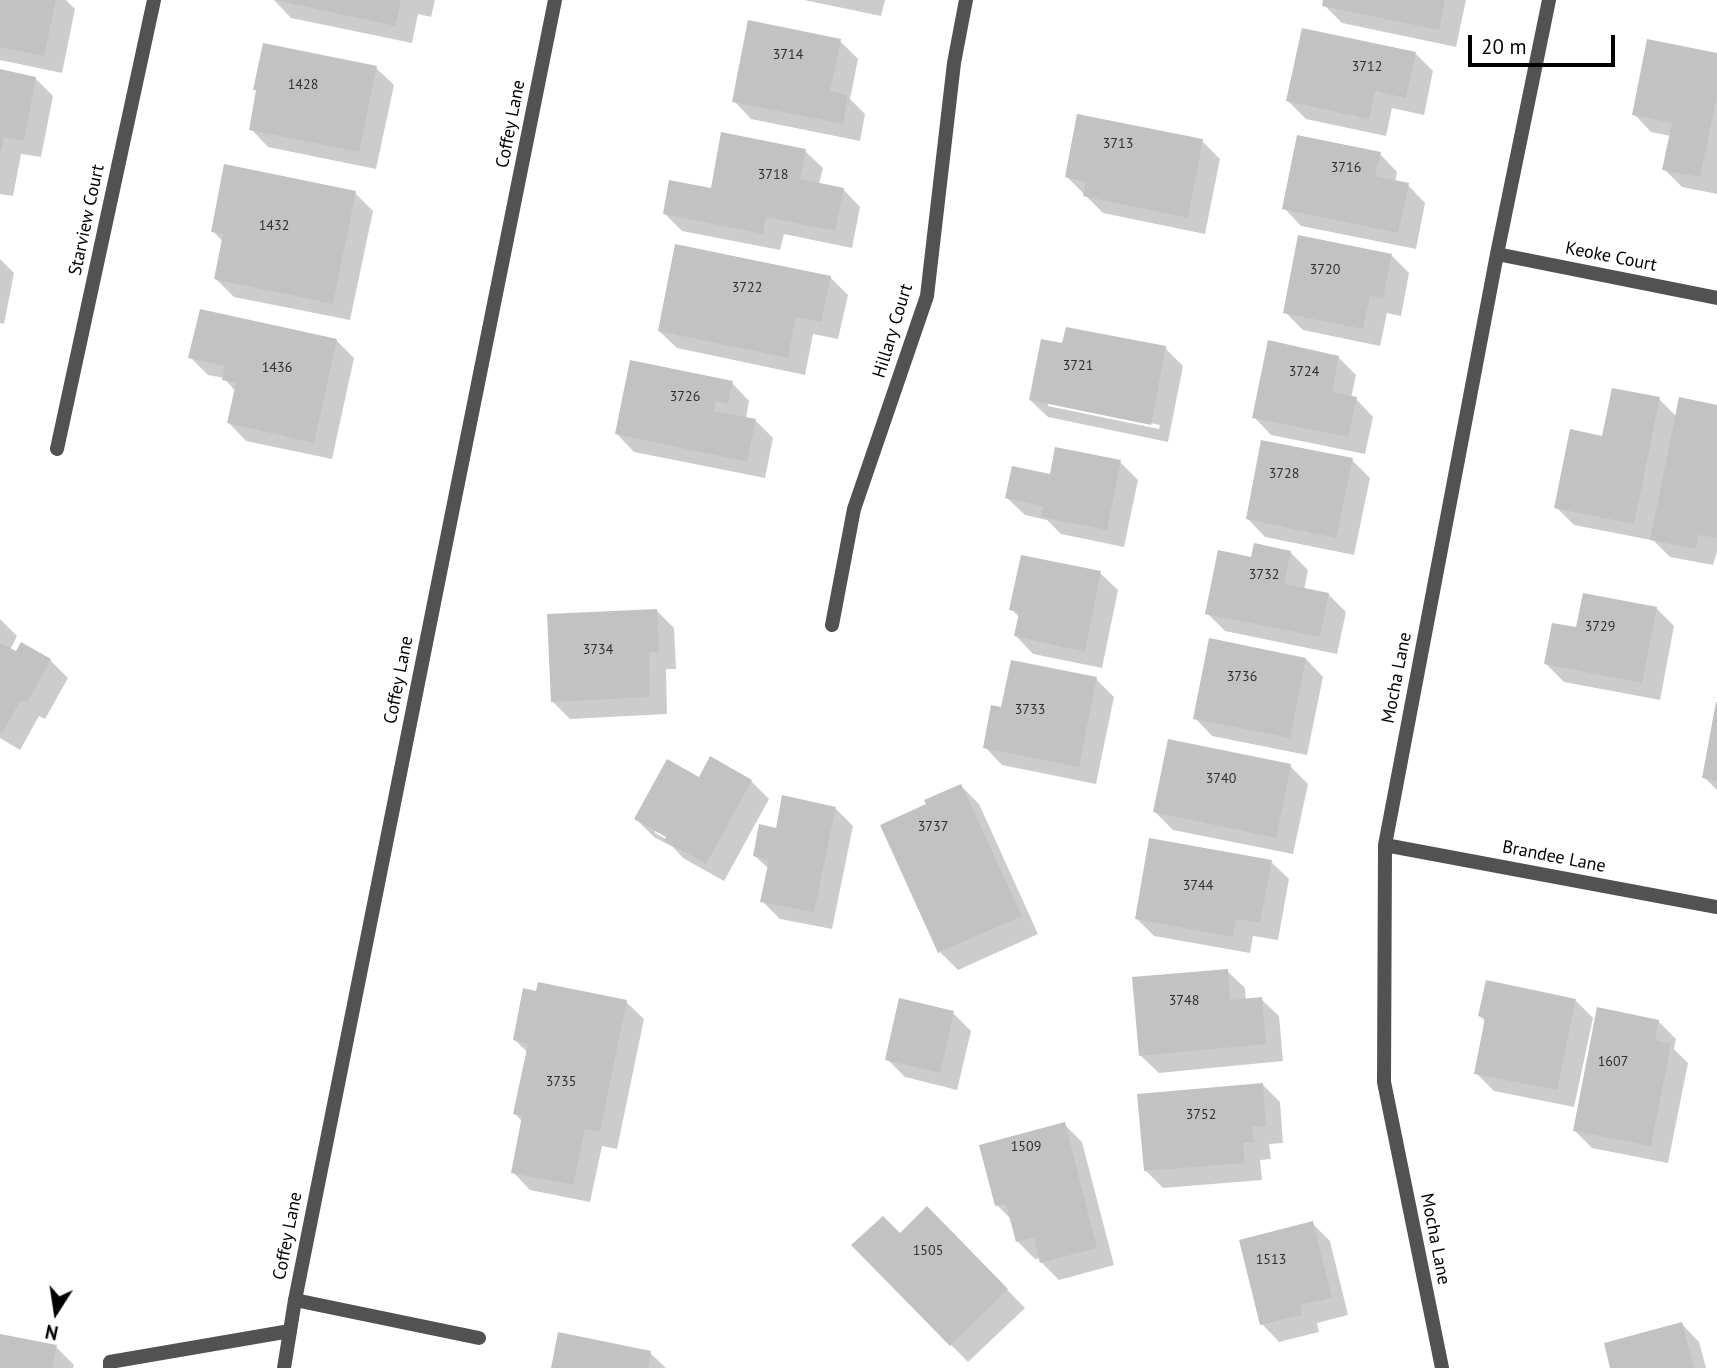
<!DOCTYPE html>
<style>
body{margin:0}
#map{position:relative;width:1717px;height:1368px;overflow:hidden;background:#fff;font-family:"PT Sans",sans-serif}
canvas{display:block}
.north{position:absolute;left:21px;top:1277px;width:70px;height:70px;-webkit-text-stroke:5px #fff;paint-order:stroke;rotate:192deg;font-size:19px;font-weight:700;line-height:28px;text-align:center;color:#000}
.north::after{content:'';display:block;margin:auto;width:24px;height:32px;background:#000;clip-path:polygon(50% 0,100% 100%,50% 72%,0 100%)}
.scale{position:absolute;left:1468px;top:35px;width:147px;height:32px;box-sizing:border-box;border:4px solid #000;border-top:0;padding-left:9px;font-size:21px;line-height:24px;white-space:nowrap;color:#000;-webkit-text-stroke:5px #fff;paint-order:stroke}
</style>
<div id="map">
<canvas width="1717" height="1368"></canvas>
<div class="north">N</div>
<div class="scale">20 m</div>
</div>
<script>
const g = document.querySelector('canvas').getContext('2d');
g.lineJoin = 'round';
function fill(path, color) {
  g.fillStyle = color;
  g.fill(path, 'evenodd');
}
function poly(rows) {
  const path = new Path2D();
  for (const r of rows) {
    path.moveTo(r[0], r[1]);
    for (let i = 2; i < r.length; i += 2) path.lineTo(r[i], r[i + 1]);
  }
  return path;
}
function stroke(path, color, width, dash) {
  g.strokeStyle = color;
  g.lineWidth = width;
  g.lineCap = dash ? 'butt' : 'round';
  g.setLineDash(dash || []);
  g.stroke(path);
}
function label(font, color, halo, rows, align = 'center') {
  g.font = font + ' "PT Sans",sans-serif';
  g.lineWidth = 5;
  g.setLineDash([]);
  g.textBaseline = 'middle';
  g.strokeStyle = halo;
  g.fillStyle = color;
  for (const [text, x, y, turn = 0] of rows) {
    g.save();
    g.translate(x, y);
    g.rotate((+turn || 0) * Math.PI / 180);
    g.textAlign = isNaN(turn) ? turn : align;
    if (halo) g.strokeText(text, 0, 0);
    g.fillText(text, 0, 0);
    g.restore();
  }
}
fill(poly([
 [0,0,66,0,75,9,62,73,0,60],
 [274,0,435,0,431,17,418,14,412,43,291,18],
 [804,0,885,0,881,16],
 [1325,0,1466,0,1456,47,1342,23,1324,5],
 [840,41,858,59,850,99,865,114,860,141,751,119,734,101],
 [1415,53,1433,71,1424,115,1392,108,1386,136,1306,119,1288,101],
 [1717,54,1717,194,1682,187,1664,169,1671,136,1651,132,1634,114],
 [376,68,394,85,376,169,268,147,251,129,258,92,255,89],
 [0,71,36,79,53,96,41,157,21,154,13,196,0,194],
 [1202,141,1220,159,1205,234,1103,213,1067,177],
 [805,151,823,168,819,184,843,189,860,207,852,248,784,234,780,250,682,231,665,214,712,190],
 [1380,154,1397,172,1395,182,1408,185,1425,203,1416,249,1301,226,1284,208],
 [355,193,373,211,350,320,234,297,216,279,223,242,213,231],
 [1391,255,1409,273,1401,316,1387,313,1380,346,1303,330,1285,312],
 [0,259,14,273,4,324,0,323],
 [830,277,848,295,838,339,813,334,805,375,677,348,659,331],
 [336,340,354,358,332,459,246,441,229,423,236,392,224,378,208,375,190,357],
 [1064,345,1165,348,1183,366,1168,442,1048,417,1030,400],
 [1048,402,1160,425,1159,429,1048,406],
 [1338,357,1356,375,1351,398,1356,399,1373,417,1365,454,1271,435,1254,417],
 [732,383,749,401,746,418,755,420,773,438,765,478,634,452,617,434],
 [1659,399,1677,417,1717,407,1717,552,1713,565,1670,557,1651,538,1651,540,1574,525,1556,507,1603,438],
 [1352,460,1370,478,1354,555,1265,537,1248,519],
 [1120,462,1138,480,1124,547,1061,534,1047,520,1025,515,1007,498,1051,476],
 [1290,552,1308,570,1304,590,1329,595,1346,612,1337,654,1225,631,1207,613,1252,559],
 [1100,573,1118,590,1102,668,1033,654,1016,636,1019,617,1011,609],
 [1656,608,1674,626,1660,700,1564,682,1546,664,1578,629],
 [657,611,674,628,676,669,666,669,667,714,570,719,552,701],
 [0,619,17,636,10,650,50,660,68,678,45,719,39,716,20,750,0,738],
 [1306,659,1323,677,1307,755,1212,736,1195,718],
 [1096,679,1114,697,1096,784,1002,765,985,747,1003,709],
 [1717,704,1717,790,1704,777],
 [1290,766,1308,784,1293,854,1173,830,1155,812],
 [700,779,751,781,769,799,724,881,683,858,673,847,654,837,636,819],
 [655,829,674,840,673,843,655,833],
 [961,786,979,804,1038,934,958,970,940,952],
 [835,808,853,826,832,929,780,919,762,901,769,869,755,856,777,830],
 [1271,862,1289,879,1278,940,1253,936,1250,953,1154,936,1136,918],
 [1227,971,1245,988,1246,1000,1261,999,1279,1016,1283,1061,1159,1073,1141,1056],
 [1575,1000,1593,1018,1574,1107,1494,1091,1476,1073,1486,1022,1480,1016],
 [626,1002,644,1019,617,1149,602,1146,590,1202,530,1190,513,1172,523,1122,515,1114,528,1053,515,1040],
 [953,1013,971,1031,957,1090,905,1077,887,1059],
 [1658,1021,1676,1039,1674,1049,1688,1063,1668,1163,1592,1148,1574,1130],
 [1263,1085,1280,1102,1283,1143,1269,1144,1271,1159,1260,1160,1262,1180,1163,1188,1145,1170],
 [1064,1124,1082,1142,1114,1265,1059,1280,1041,1262,1040,1258,1035,1259,1017,1241,1012,1220,997,1205],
 [927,1208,1025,1308,968,1362,854,1246,900,1235],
 [1312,1223,1330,1241,1348,1315,1317,1323,1319,1332,1279,1342,1262,1324],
 [1682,1324,1699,1342,1706,1368,1612,1368],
 [0,1336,56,1347,74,1365,73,1368,0,1368],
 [650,1353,666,1368,553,1368]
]), '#0003');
fill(poly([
 [0,0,56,0,44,56,0,47],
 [275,0,401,0,395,26],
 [1323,0,1445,0,1439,30,1322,6],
 [748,20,841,39,830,91,848,95,843,124,732,102],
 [1302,28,1416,52,1406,98,1375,91,1369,119,1286,101],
 [1647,39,1717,53,1717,96,1700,177,1662,170,1672,123,1632,115],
 [263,43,377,66,359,152,249,130,256,90,253,90],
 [0,69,36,77,24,141,4,137,1,151,0,151],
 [1077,114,1203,139,1188,218,1083,196,1086,182,1065,177],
 [721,132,806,149,800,179,844,188,835,231,766,217,763,234,663,214,669,180,711,188],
 [1297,135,1381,152,1375,176,1409,183,1398,233,1282,209],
 [224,164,356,191,333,304,214,279,223,234,211,232],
 [1298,235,1392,254,1383,299,1370,296,1363,329,1283,313],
 [675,244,831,276,821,322,796,317,788,358,658,331],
 [200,309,337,339,314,443,227,423,236,383,222,380,225,366,188,358],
 [1066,327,1166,346,1151,425,1029,400,1041,339,1062,343],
 [1268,340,1339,356,1332,392,1357,397,1348,437,1252,418],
 [630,360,733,381,728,404,716,401,714,411,756,419,747,462,615,434],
 [1612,388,1660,397,1634,524,1554,508,1570,429,1602,436],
 [1679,397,1717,405,1717,538,1699,535,1696,549,1650,540],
 [1261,440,1353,458,1336,538,1246,519],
 [1055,447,1121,460,1107,530,1041,517,1043,506,1005,498,1012,466,1050,474],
 [1254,543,1291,551,1284,584,1329,593,1320,637,1205,614,1218,550,1251,557],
 [1021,555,1101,571,1085,652,1014,636,1019,612,1009,610],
 [1583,593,1657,607,1642,683,1544,664,1552,623,1576,627],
 [657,609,659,652,649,652,650,697,551,702,547,614],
 [1209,638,1306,658,1290,738,1193,719],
 [21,642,51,659,27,703,21,700,2,733,0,732,0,643,16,651],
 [1011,660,1097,677,1079,767,983,748,991,705,1001,707],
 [1716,702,1717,702,1717,781,1702,778],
 [1168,739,1291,764,1276,838,1153,812],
 [710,756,752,780,706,864,664,841,666,837,634,819,667,759,699,777],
 [961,784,1022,916,938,953,880,825,926,804,924,800],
 [782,795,836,807,814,912,760,902,769,860,753,856,759,824,776,828],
 [1149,838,1272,860,1260,923,1236,919,1233,937,1135,919],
 [1228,969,1230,1000,1262,997,1266,1044,1139,1056,1132,977],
 [1486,980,1576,999,1557,1090,1474,1074,1485,1018,1478,1016],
 [538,982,627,1000,600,1132,585,1129,573,1185,511,1173,522,1116,513,1114,528,1044,513,1040,523,988,536,991],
 [899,998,954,1011,940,1073,885,1060],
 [1597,1007,1659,1020,1655,1040,1671,1044,1651,1146,1573,1131],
 [1263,1083,1266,1126,1252,1127,1254,1142,1243,1143,1245,1163,1144,1171,1137,1094],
 [1065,1122,1097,1248,1040,1263,1034,1238,1016,1242,1006,1204,995,1206,979,1145],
 [927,1206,1008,1289,950,1346,851,1245,883,1216,900,1233],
 [1313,1221,1332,1298,1300,1305,1302,1315,1260,1325,1239,1240],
 [1682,1322,1694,1368,1610,1368,1604,1343],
 [558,1332,651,1351,648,1368,551,1368],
 [0,1334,57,1345,52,1368,0,1368]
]), '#c2c2c2');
stroke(poly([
 [295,1300,479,1338],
 [110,1368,110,1362,290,1331]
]), '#525252', 14);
stroke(poly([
 [1497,254,1717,298],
 [57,449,154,0],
 [832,625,854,509,927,296,954,63,966,0],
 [1385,845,1717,907],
 [284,1368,295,1300,453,508,555,0],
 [1442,1368,1384,1082,1385,845,1497,254,1549,0]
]), '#525252', 14);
label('14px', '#303030', null, [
 ["3714",788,55],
 ["3712",1367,67],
 ["1428",303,85],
 ["3713",1118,144],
 ["3716",1346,168],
 ["3718",773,175],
 ["1432",274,226],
 ["3720",1325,270],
 ["3722",747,288],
 ["3721",1078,366],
 ["1436",277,368],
 ["3724",1304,372],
 ["3726",685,397],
 ["3728",1284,474],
 ["3732",1264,575],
 ["3729",1600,627],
 ["3734",598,650],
 ["3736",1242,677],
 ["3733",1030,710],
 ["3740",1221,779],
 ["3737",933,827],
 ["3744",1198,886],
 ["3748",1184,1001],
 ["1607",1613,1062],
 ["3735",561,1082],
 ["3752",1201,1115],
 ["1509",1026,1147],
 ["1505",928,1251],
 ["1513",1271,1260]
]);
label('18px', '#000', '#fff', [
 ["Coffey Lane",511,124,-79],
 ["Starview Court",87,220,-78],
 ["Keoke Court",1611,257,11],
 ["Hillary Court",893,331,-73],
 ["Mocha Lane",1397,678,-79],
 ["Coffey Lane",399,680,-79],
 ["Brandee Lane",1554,857,11],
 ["Coffey Lane",288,1236,-79],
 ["Mocha Lane",1435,1239,79]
]);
</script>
